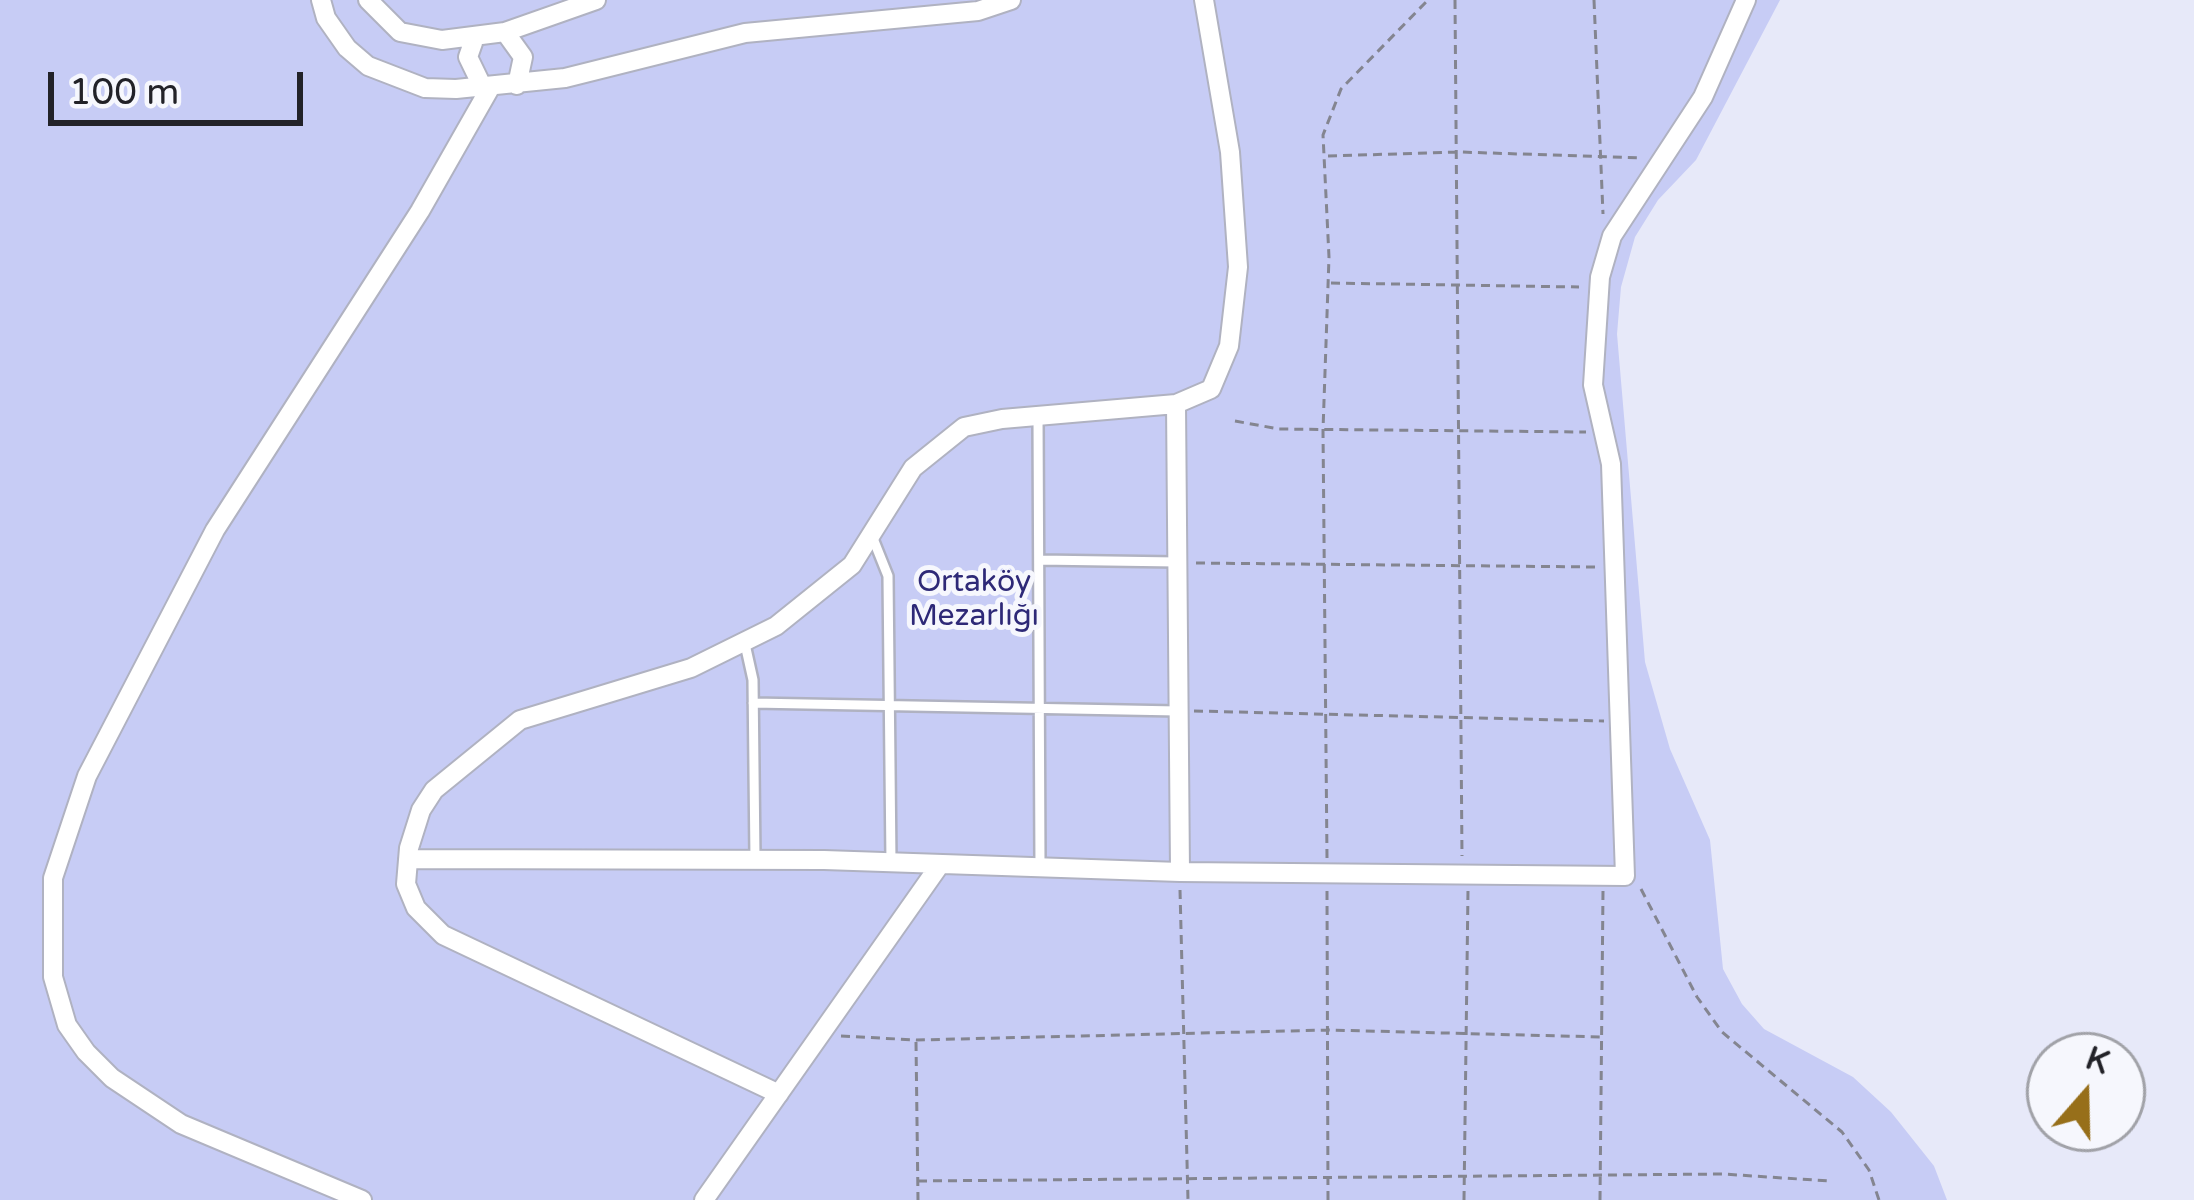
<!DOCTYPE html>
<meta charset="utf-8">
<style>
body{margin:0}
#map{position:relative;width:2194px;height:1200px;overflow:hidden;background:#e7e9f9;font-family:"Varela Round",sans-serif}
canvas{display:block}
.north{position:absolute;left:2026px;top:1032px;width:120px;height:120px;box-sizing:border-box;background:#f6f7fd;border:3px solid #a1a2a8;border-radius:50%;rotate:20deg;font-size:33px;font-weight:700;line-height:48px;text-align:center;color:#222228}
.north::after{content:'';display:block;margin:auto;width:42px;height:54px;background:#976f1a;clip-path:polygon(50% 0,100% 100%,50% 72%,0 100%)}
.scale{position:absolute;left:48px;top:72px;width:255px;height:54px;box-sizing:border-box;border:6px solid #222228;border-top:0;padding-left:15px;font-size:36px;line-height:42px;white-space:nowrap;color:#222228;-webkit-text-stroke:9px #f6f7fd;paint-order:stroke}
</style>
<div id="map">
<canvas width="2194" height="1200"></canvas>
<div class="north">K</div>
<div class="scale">100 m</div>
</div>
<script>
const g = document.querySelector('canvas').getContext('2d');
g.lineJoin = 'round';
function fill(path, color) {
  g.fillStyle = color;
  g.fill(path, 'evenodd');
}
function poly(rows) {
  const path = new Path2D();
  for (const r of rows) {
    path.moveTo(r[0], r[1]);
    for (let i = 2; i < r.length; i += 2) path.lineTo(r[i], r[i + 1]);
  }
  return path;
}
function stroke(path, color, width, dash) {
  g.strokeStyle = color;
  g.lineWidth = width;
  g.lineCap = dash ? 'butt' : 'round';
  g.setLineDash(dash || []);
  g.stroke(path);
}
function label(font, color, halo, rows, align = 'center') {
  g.font = font + ' "Varela Round",sans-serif';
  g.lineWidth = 10;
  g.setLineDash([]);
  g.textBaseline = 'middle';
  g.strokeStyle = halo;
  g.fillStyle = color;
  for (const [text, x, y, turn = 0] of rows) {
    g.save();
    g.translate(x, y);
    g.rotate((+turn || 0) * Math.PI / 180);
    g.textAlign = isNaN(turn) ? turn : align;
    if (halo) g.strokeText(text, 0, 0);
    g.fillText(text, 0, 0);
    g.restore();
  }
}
fill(poly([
 [0,0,1780,0,1696,160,1658,200,1635,237,1621,287,1617,334,1645,662,1670,749,1710,840,1723,969,1742,1004,1764,1029,1853,1077,1891,1112,1934,1166,1947,1200,0,1200]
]), '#c7ccf5');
const service = poly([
 [1038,416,1040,867],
 [872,536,888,576,891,863],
 [1039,560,1177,562],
 [745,644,753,680,755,859],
 [753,703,1178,711]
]);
const minor = poly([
 [321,0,326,18,347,48,368,66,425,88,456,89,565,78,745,33,978,11,1011,0],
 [368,0,400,32,442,40,505,32,596,0],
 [505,32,523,57,517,85],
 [475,37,468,57,483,88],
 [1176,404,1180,872],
 [408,859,824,860,1180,872,1625,876,1611,464,1593,385,1600,277,1612,236,1703,97,1746,0],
 [779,1094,443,935,416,908,406,884,409,848,421,810,434,790,520,720,691,668,776,626,852,565,913,468,964,427,1002,419,1176,404,1211,389,1229,346,1238,267,1230,152,1204,0],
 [362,1200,181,1124,112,1078,86,1052,67,1025,53,977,53,878,87,776,215,530,420,211,490,88],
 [704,1200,939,866]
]);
stroke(service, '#b0b2c1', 14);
stroke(minor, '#b0b2c1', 22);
stroke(poly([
 [1455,0,1462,856],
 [1594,0,1603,214],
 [1328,156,1460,152,1642,158],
 [1331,283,1579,287],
 [1235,421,1279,429,1586,432],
 [1196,563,1595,567],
 [1194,711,1604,721],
 [1327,858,1323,430,1329,257,1323,135,1341,89,1428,0],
 [1641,889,1697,997,1722,1032,1842,1132,1869,1170,1879,1200],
 [1180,890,1188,1200],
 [1327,891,1328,1200],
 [841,1036,916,1040,1328,1030,1601,1037],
 [916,1042,918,1200],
 [918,1181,1723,1174,1829,1181],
 [1464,1200,1468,890],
 [1600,1200,1603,891]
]), '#848590', 3, [9, 6]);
stroke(service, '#fff', 9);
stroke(minor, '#fff', 18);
label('30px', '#2e2977', '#f6f7fd', [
 ["Ortaköy",974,583],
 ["Mezarlığı",974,617]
]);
</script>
